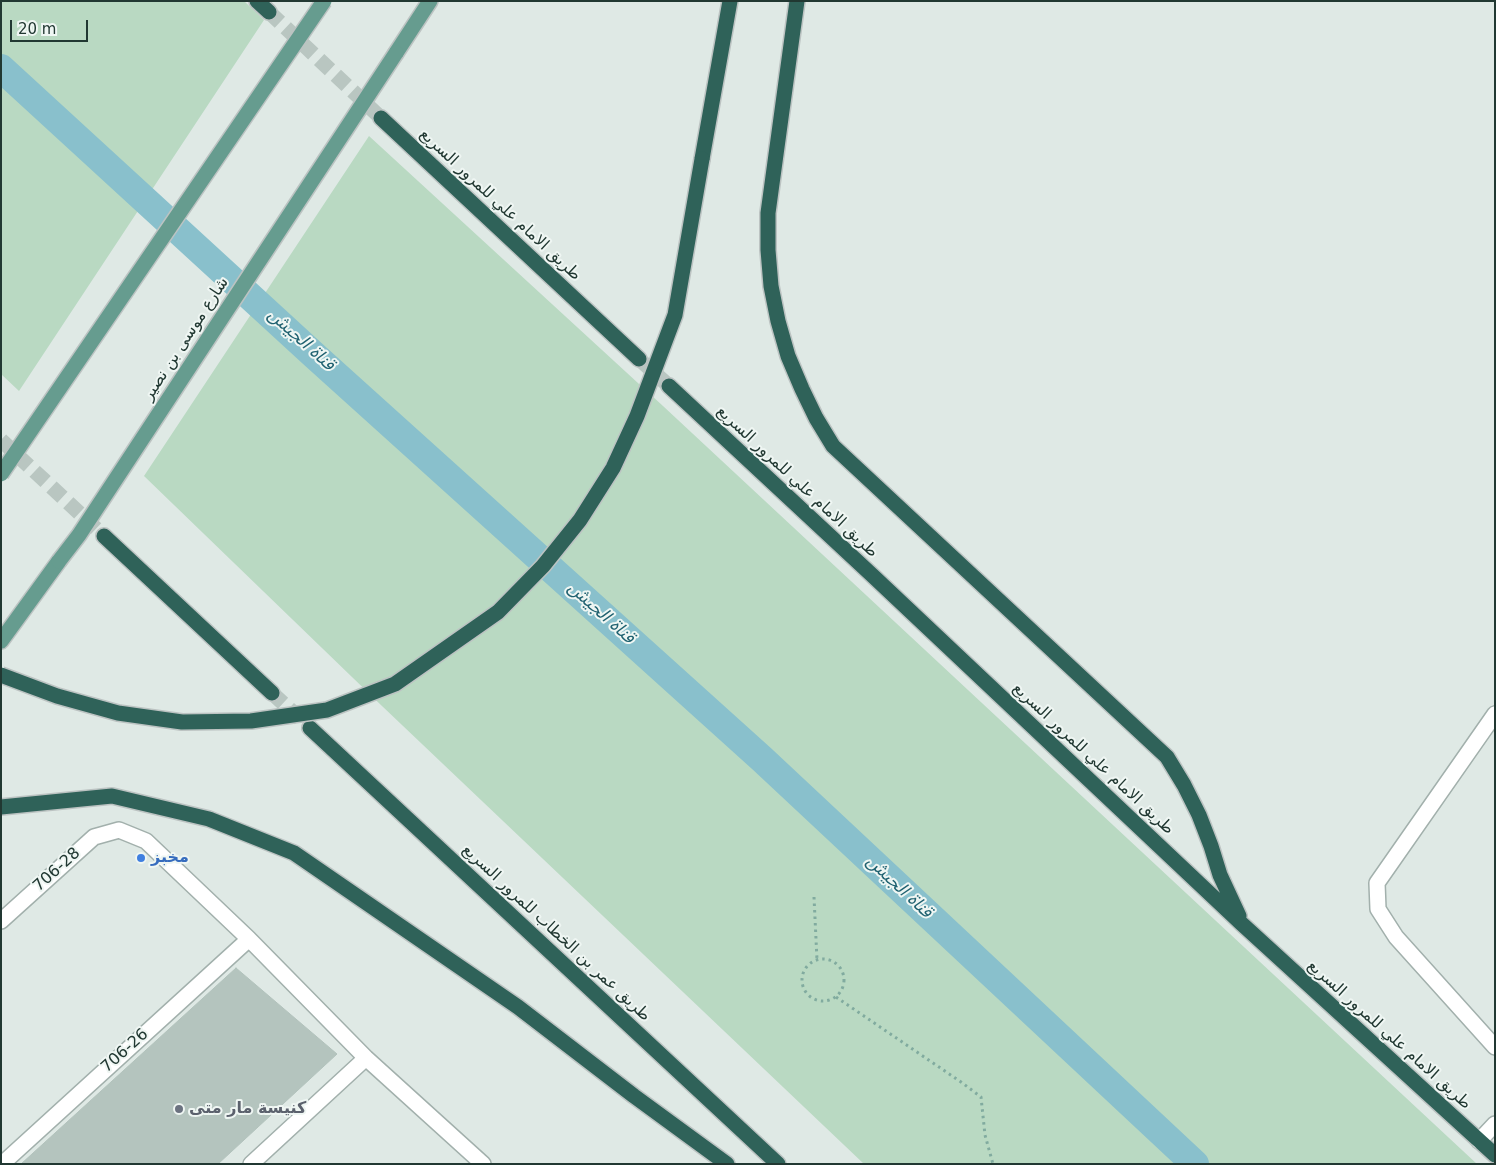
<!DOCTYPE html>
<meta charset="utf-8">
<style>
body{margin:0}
#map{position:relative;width:1496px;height:1165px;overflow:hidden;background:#dfe9e5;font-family:"DejaVu Sans",sans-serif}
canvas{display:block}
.frame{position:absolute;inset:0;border:2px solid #213832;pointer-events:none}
.scale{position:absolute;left:10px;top:20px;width:78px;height:22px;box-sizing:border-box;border:2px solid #213832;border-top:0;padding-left:6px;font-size:15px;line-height:18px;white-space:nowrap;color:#213832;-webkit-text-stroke:4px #eff6f3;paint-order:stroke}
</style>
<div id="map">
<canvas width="1496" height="1165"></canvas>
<div class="frame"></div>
<div class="scale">20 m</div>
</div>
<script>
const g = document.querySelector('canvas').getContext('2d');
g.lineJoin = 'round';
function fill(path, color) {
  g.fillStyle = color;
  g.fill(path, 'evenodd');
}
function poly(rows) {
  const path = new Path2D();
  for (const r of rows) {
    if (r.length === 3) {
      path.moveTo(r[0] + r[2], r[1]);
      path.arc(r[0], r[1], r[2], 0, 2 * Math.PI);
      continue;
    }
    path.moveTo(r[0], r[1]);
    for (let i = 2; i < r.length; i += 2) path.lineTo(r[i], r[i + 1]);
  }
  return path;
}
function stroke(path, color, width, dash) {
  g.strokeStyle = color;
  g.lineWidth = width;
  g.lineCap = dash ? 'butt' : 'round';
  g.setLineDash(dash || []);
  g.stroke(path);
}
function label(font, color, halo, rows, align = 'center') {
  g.font = font + ' "DejaVu Sans","Noto Sans Arabic",sans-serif';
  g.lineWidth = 4;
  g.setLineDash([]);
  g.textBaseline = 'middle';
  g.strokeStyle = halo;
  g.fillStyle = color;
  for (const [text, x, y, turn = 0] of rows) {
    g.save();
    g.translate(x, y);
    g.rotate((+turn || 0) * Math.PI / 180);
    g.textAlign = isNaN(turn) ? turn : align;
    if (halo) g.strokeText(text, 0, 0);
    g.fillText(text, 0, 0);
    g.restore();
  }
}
fill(poly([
 [1,1,244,1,264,20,19,391,1,374],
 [369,136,663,406,1477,1164,864,1164,382,706,144,476]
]), '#b9d9c2');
stroke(poly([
 [1,68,315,356,762,759,1195,1164]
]), '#89c0cc', 28);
const building = poly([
 [236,968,337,1054,218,1164,21,1164,236,968]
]);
fill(building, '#b4c4be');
stroke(building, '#b2c2bc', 1);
stroke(poly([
 [269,12,381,118],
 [639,359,669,386],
 [1,440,104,536],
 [272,693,310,728]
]), '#b9c6c1', 15, [15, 8]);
const minor = poly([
 [1495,714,1377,883,1378,909,1396,937,1495,1047],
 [1,921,94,837,119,830,146,841,249,939,366,1058,483,1164],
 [1479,1141,1495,1124],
 [2,1164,249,939],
 [251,1164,366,1058]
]);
const major = poly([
 [396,53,430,1],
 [1,641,59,561]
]);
const highway = poly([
 [257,1,269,12],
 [797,1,768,213,768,250,771,286,778,321,788,356,802,389,816,418,833,446,1167,757,1184,785,1199,815,1211,846,1220,875,1239,916],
 [381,118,639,359],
 [702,159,730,1],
 [669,386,873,576,1242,924,1495,1155],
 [104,536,272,693],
 [310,728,778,1164],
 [1,807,112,796,209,819,294,853,518,1007,634,1096,727,1164]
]);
stroke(minor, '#a2b0ac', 18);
stroke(major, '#bcc3c2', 18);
stroke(highway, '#bcc3c2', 18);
stroke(poly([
 [814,897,817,960],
 [823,980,21],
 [836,997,961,1082,981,1097,985,1135,993,1164]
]), '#81ab9f', 3, [2.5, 4]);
stroke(minor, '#fff', 15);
stroke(major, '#669c8f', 15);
stroke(highway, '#2f6259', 15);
const majorBridge = poly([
 [1,474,324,1],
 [59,561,79,535,396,53]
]);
const highwayBridge = poly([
 [1,675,57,696,118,713,182,722,251,721,327,710,395,684,498,612,543,566,580,520,613,468,637,416,675,315,702,159]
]);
stroke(majorBridge, '#bcc3c2', 18, []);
stroke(highwayBridge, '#bcc3c2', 18, []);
stroke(majorBridge, '#669c8f', 15);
stroke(highwayBridge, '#2f6259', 15);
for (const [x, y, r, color] of [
 [141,858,5,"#3f7fe0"],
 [179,1109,5,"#6b7280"]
]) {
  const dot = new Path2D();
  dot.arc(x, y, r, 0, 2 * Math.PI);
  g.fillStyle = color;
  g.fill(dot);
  stroke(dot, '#eff6f3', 2);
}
label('16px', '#213832', '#eff6f3', [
 ["طريق الامام علي للمرور السريع",500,205,43],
 ["شارع موسى بن نصير",186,339,-57],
 ["طريق الامام علي للمرور السريع",797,482,43],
 ["طريق الامام علي للمرور السريع",1093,759,43],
 ["706-28",57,870,-42],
 ["طريق عمر بن الخطاب للمرور السريع",556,933,43],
 ["طريق الامام علي للمرور السريع",1389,1035,42],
 ["706-26",125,1051,-42]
]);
label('bold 16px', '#366cbe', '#eff6f3', [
 ["مخبز",151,858]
], 'left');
label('bold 16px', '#5b616d', '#eff6f3', [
 ["كنيسة مار متى",189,1109]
], 'left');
label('italic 18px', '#1f6170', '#eff6f3', [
 ["قناة الجيش",301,340,42],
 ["قناة الجيش",601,613,42],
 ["قناة الجيش",899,887,43]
]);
</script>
